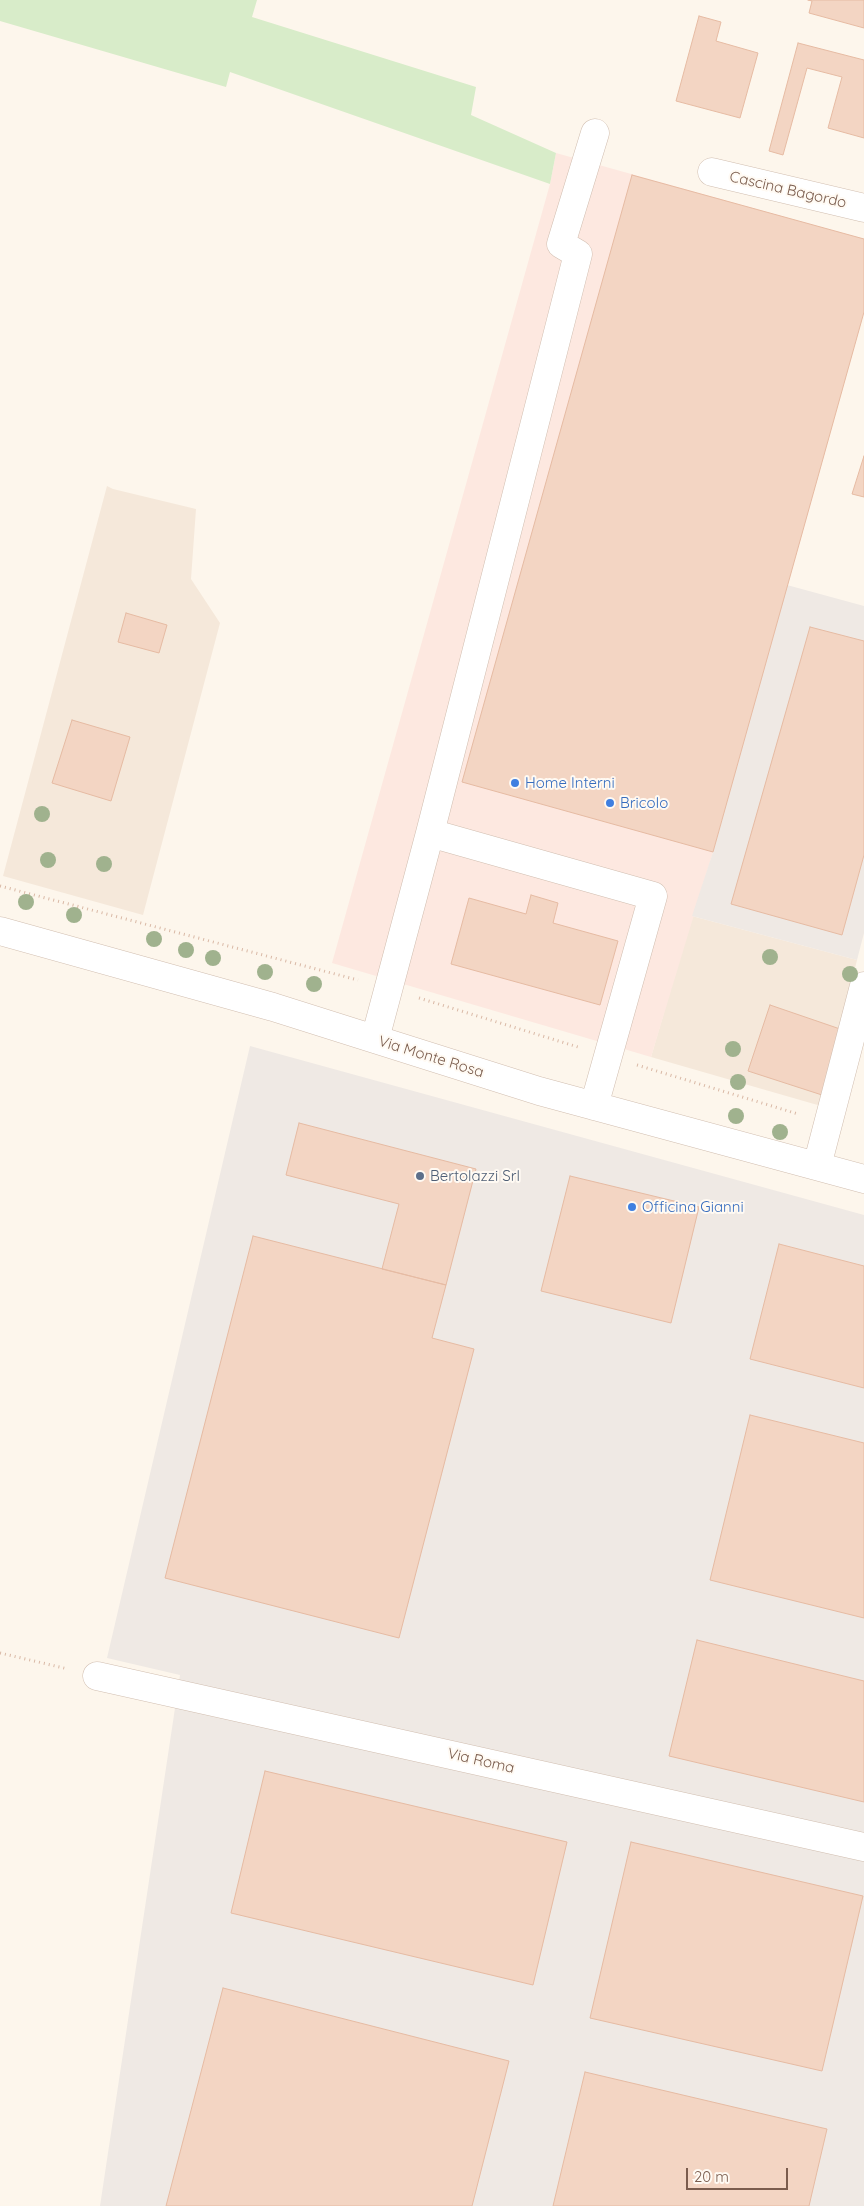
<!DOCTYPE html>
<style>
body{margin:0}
#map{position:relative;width:864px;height:2206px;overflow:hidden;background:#fdf6ec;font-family:Quicksand,sans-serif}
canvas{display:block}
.scale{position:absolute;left:686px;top:2168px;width:102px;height:22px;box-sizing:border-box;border:2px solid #7a5c4d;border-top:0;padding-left:6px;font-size:15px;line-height:18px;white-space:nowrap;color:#7a5c4d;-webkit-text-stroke:4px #fffaf3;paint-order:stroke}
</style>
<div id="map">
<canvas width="864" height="2206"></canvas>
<div class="scale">20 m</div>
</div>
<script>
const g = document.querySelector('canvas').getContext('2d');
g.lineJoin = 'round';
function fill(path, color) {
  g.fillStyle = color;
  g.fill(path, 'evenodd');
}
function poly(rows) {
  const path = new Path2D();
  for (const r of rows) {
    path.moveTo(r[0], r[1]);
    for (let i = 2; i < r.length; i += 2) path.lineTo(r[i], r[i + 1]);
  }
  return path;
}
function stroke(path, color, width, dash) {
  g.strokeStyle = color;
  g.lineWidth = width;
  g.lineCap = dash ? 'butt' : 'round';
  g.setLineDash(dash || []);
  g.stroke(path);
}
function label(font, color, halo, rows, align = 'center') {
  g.font = font + ' Quicksand,sans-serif';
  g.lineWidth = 4;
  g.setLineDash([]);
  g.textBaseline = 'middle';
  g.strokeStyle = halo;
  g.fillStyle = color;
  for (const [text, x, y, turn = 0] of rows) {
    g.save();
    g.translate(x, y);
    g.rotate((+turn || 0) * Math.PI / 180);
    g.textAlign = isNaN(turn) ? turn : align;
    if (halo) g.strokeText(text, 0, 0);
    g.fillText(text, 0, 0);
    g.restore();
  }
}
fill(poly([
 [107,486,113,489,196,509,191,579,220,623,143,915,3,876],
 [692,916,857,960,821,1106,651,1057]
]), '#f5e8da');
fill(poly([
 [556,153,864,239,864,312,713,852,651,1057,332,963,550,184]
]), '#fde8e0');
fill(poly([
 [787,585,864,606,864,933,857,960,692,916,713,852],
 [250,1046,864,1215,864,2206,100,2206,180,1675,107,1658]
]), '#efe9e4');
fill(poly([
 [0,0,257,0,252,17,476,87,471,115,556,153,550,184,230,72,226,87,0,21]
]), '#d8ecc9');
const building = poly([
 [808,0,864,0,864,28,809,13,812,1,808,0],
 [699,16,721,22,716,41,758,53,740,118,676,101,699,16],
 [798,43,864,60,864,138,828,128,842,77,807,68,783,155,769,151,798,43],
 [632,175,864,239,864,312,713,852,462,782,632,175],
 [864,456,864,497,852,494,864,456],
 [126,613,167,625,159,653,118,642,126,613],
 [810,627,864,641,864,855,842,935,731,904,810,627],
 [72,720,130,737,111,801,52,783,72,720],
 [531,895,558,903,553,923,618,941,600,1005,451,964,469,898,526,914,531,895],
 [770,1005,843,1030,822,1095,748,1071,770,1005],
 [299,1123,476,1169,446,1285,382,1269,399,1204,286,1175,299,1123],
 [570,1176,699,1207,671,1323,541,1291,570,1176],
 [253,1236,446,1285,432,1338,474,1349,399,1638,165,1578,253,1236],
 [779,1244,864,1266,864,1388,750,1359,779,1244],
 [750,1415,864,1443,864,1618,710,1580,750,1415],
 [697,1640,864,1681,864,1802,669,1756,697,1640],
 [265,1771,567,1842,533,1985,231,1913,265,1771],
 [631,1842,863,1896,822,2071,590,2018,631,1842],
 [223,1988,509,2061,472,2206,166,2206,223,1988],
 [585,2072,827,2129,809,2206,553,2206,585,2072]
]);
fill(building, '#f3d5c3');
stroke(building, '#e6bba3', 1);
const minor = poly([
 [712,172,864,208],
 [430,833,653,896,594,1106],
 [0,931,273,1007,539,1091,864,1179],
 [375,1039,430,833,578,254,561,244,595,133],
 [817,1166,864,986],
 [97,1676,864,1847]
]);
stroke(minor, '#d1beb0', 29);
stroke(poly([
 [0,886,358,980],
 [419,998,578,1047],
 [637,1065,798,1114],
 [0,1653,68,1669]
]), '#d9b8a5', 3, [1, 4]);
stroke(minor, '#fff', 28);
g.fillStyle = '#a0b28e';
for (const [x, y] of [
 [42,814],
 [48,860],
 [104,864],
 [26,902],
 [74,915],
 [154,939],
 [186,950],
 [770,957],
 [213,958],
 [265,972],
 [850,974],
 [314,984],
 [733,1049],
 [738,1082],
 [736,1116],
 [780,1132]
]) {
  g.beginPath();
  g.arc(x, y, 8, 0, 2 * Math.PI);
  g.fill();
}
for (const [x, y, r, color] of [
 [515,783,5,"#3f7fe0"],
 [610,803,5,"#3f7fe0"],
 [420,1176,5,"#5c6f8a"],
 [632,1207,5,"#3f7fe0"]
]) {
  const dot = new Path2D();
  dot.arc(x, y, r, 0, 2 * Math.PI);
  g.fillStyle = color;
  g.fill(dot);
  stroke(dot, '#fffaf3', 2);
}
label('15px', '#7a5c4d', '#fffaf3', [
 ["Cascina Bagordo",788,190,13],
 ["Via Monte Rosa",431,1057,17],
 ["Via Roma",481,1761,13]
]);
label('15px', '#366cbe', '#fffaf3', [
 ["Home Interni",525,783],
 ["BricoIo",620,803],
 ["Officina Gianni",642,1207]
], 'left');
label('15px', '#4e5e75', '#fffaf3', [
 ["Bertolazzi Srl",430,1176]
], 'left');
</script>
